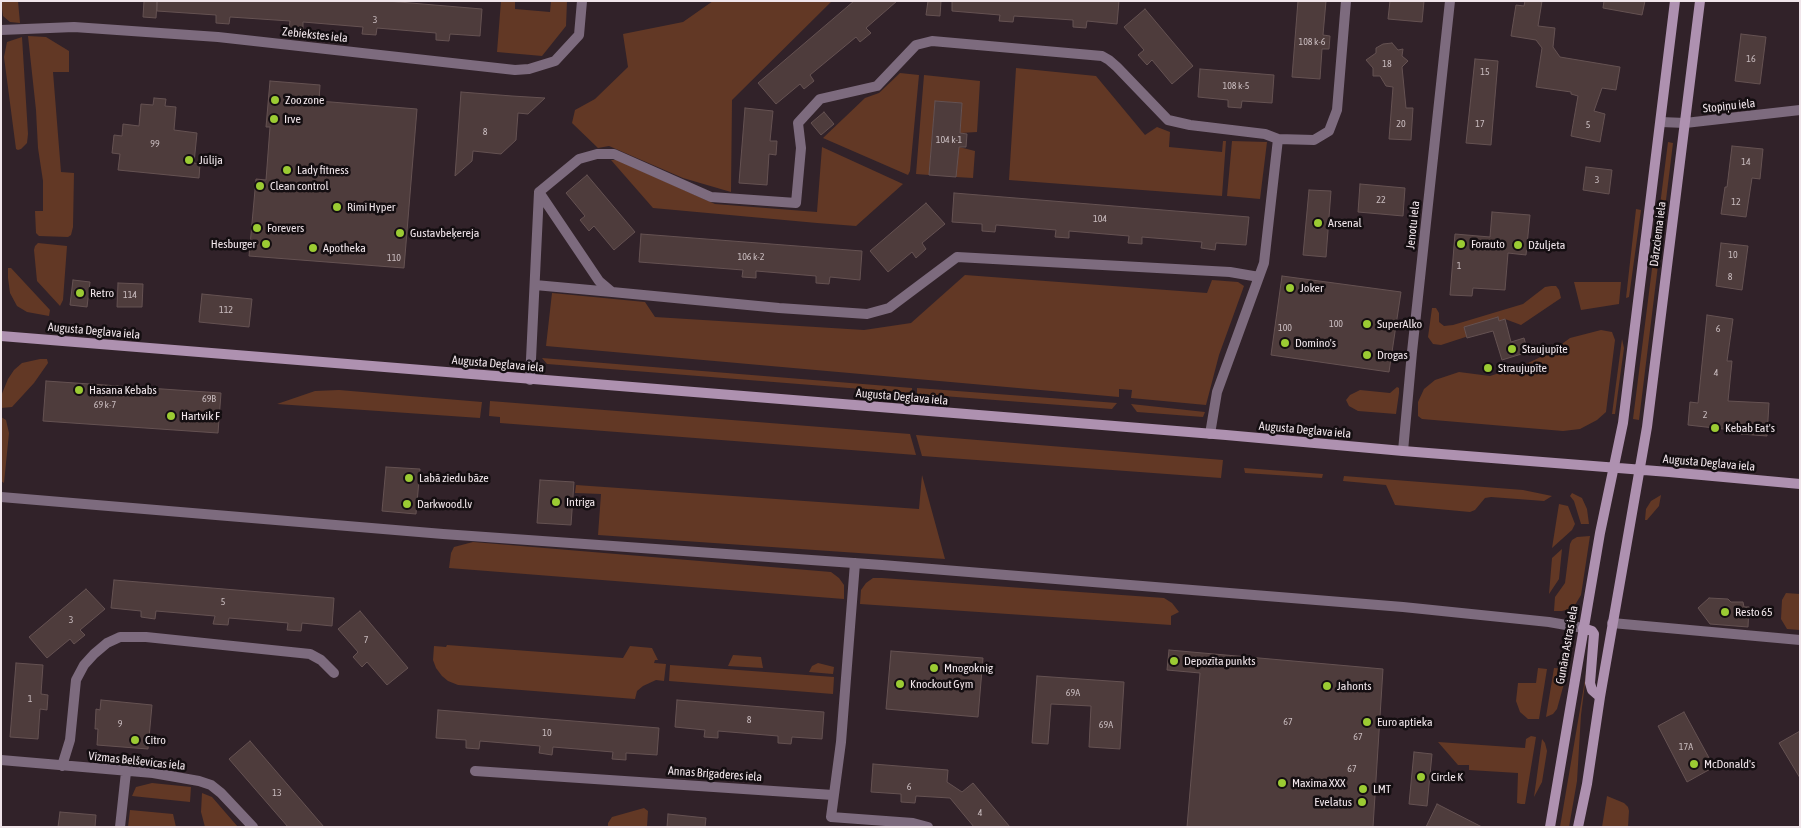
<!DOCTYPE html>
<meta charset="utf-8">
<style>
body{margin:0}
#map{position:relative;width:1801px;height:828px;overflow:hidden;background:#312229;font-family:"Asap Condensed",sans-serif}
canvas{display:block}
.frame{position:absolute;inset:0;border:2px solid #f0e5ea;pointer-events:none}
</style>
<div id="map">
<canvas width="1801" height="828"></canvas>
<div class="frame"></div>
</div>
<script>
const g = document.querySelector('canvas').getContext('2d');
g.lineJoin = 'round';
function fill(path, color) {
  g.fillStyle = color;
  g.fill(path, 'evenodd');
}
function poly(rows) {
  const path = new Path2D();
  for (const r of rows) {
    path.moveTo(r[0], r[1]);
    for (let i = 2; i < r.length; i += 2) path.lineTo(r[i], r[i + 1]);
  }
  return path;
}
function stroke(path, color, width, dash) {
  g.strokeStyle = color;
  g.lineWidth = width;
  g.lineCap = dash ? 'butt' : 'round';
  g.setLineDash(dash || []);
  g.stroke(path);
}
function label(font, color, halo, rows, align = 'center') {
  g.font = font + ' "Asap Condensed",sans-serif';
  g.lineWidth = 5;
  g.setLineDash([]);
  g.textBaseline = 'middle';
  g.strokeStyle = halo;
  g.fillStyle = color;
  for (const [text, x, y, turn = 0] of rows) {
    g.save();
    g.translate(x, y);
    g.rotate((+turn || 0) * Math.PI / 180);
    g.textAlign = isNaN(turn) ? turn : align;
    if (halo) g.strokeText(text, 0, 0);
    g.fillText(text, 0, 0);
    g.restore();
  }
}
fill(poly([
 [1,1,18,1,20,23,10,22,3,16],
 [501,1,515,1,515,9,550,12,551,1,567,1,566,26,542,56,497,52],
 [713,1,832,1,732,100,731,192,683,178,609,146,598,148,572,123,575,110,595,99,628,67,623,34,683,22],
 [28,36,46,37,69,51,69,72,53,72,61,172,74,173,73,227,71,235,68,237,39,236,36,233,35,211,43,211,43,181,38,148,36,110],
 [22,37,28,134,27,143,21,149,18,150,16,149,4,57,7,42],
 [1016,68,1096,76,1145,135,1157,127,1170,132,1169,147,1222,152,1223,141,1226,141,1222,196,1009,180],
 [900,73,919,75,910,171,908,175,823,138,865,98,879,93],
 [924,75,980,81,977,132,960,133,962,103,935,101,929,175,916,174],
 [1232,141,1267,142,1260,199,1227,196],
 [1668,142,1673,143,1639,420,1633,419],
 [822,147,903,184,856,226,817,223,653,208,611,160,617,160,715,204,817,212],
 [959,147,975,151,973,178,956,177],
 [1636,209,1641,210,1629,297,1626,298],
 [38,243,67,246,63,300,60,306,37,281,34,250,35,246],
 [8,268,11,268,50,310,49,316,27,312,17,306,10,293,8,278],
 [965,275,1207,293,1212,280,1238,282,1244,286,1219,355,1206,405,1131,398,1132,390,1119,389,1119,397,546,346,552,293,645,302,655,317,864,330,911,323],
 [1574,282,1621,282,1619,304,1581,310],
 [1551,286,1556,286,1559,290,1561,298,1521,325,1505,319,1499,321,1498,317,1487,330,1441,345,1433,344,1428,337,1432,308,1436,308,1439,313,1439,322,1444,326,1453,325,1523,304,1545,287],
 [1601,330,1612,332,1615,340,1606,412,1597,420,1580,429,1563,431,1422,419,1418,416,1418,402,1424,389,1435,380,1459,372,1490,376,1524,365,1551,352,1570,338],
 [1622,339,1624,348,1615,414,1612,414],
 [542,358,912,388,912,393,547,364],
 [40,359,47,359,48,363,34,383,12,407,1,408,1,396,8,379,14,370,22,363],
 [1397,387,1399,388,1399,393,1396,414,1358,411,1349,406,1346,400,1350,395,1360,390,1390,393],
 [917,388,1117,403,1112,409,917,394],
 [339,390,482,402,480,418,277,404,315,391],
 [490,401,910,434,916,455,500,423,500,417,489,416],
 [1131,404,1205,412,1203,417,1137,412],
 [1,417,6,420,9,433,4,483,1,481],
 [916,435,1223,460,1221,478,922,456],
 [1244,468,1323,474,1322,478,1245,473],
 [922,475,945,559,598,535,601,494,575,493,576,485,919,509],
 [1344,476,1523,490,1552,496,1544,501,1491,497,1485,498,1475,510,1470,512,1395,505,1386,485,1343,481],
 [1572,493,1582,498,1587,509,1589,524,1581,524,1574,501,1570,496],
 [1661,495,1659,506,1647,520,1645,520,1646,509,1651,501],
 [1559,504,1568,506,1575,524,1572,530,1552,548],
 [1590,536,1581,595,1575,605,1569,609,1562,611,1554,611,1555,597,1565,583,1570,544,1572,540,1577,537],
 [473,542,831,572,839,578,844,585,844,599,449,568,451,553,454,547],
 [1562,549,1559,579,1549,594,1552,558],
 [873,578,882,578,1164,598,1172,603,1179,612,1171,616,1171,625,860,604,861,590,866,583],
 [1786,593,1800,594,1800,630,1787,629,1781,619,1782,600],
 [447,645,623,658,630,646,652,648,658,660,655,660,654,663,666,664,664,681,656,680,643,686,637,691,635,699,458,685,448,681,442,676,436,668,433,660,434,646,446,647],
 [733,655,761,657,763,668,728,666],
 [818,663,834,667,833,674,809,672,812,666],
 [670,665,834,677,833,694,669,681],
 [1538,668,1547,669,1539,719,1528,719,1520,712,1516,701,1518,683,1536,683],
 [1554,668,1568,669,1557,709,1553,714,1546,717],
 [1587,668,1581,715,1577,781,1569,827,1560,827],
 [1531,736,1536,737,1525,804,1521,804,1517,803,1518,773,1469,770,1469,765,1458,765,1438,742,1525,748,1526,739],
 [1542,739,1545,743,1547,751,1542,782,1534,797],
 [152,783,191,787,190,802,132,796,136,787],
 [202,793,212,797,238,827,205,827,201,812],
 [1607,796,1624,803,1628,807,1629,811,1628,827,1602,827],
 [644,808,648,811,647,827,608,827,608,823,612,817],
 [130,810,173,814,176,827,128,827]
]), '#623825');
const building = poly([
 [144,1,387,1,482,9,480,36,450,34,449,41,436,40,436,33,377,28,376,35,362,34,363,27,303,22,303,30,289,29,290,21,230,17,229,24,216,23,216,15,157,11,157,2,156,18,143,17,144,1],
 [854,1,897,1,866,28,871,33,860,42,856,37,810,75,814,81,804,89,800,84,776,104,758,83,854,1],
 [928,1,941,1,940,16,926,15,928,1],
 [952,1,1119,1,1117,24,1087,21,1086,28,1073,27,1073,20,1014,16,1013,22,999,21,1000,15,952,11,952,1],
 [1298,1,1326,1,1323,35,1330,36,1329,49,1322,49,1320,79,1292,77,1298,1],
 [1390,1,1424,1,1422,22,1388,19,1390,1],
 [1525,1,1542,1,1538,26,1555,28,1553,47,1560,57,1620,67,1616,90,1602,88,1594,111,1605,114,1600,142,1571,136,1578,96,1571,94,1571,92,1536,87,1542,48,1536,40,1511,36,1516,5,1524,6,1525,1],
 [1604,1,1645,1,1642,15,1603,8,1604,1],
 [1145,9,1193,66,1172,84,1152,60,1147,65,1138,55,1144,50,1124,27,1145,9],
 [1741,34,1766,37,1760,84,1735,81,1741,34],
 [1392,43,1398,50,1403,49,1402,56,1408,61,1402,67,1406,108,1413,108,1411,140,1389,139,1393,87,1386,86,1380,76,1373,76,1373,68,1366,60,1376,53,1376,48,1383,44,1392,43],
 [1475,59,1498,61,1491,145,1466,143,1475,59],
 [1200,69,1274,75,1272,103,1242,101,1241,108,1228,107,1228,100,1198,97,1200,69],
 [270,81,320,85,319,101,417,109,404,268,249,256,256,179,266,180,270,127,266,127,270,81],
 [461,92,512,96,545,98,528,114,518,113,516,140,501,154,473,151,472,161,455,176,461,92],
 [154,98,166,99,165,106,176,107,174,130,197,133,194,163,200,164,199,178,118,170,120,154,112,153,114,135,122,136,123,124,139,126,141,104,153,105,154,98],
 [935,101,962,103,960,133,967,134,966,147,959,147,956,177,929,175,935,101],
 [745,108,773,111,770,141,777,141,776,155,769,154,767,185,739,183,745,108],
 [824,112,834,124,821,135,811,123,824,112],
 [1732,146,1763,149,1760,179,1752,178,1746,217,1721,214,1725,187,1727,187,1732,146],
 [1586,167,1612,170,1609,194,1583,190,1586,167],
 [587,175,635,232,614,250,594,226,589,231,580,220,585,216,566,193,587,175],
 [1360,184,1405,188,1403,216,1358,212,1360,184],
 [1309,190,1331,191,1326,257,1303,255,1309,190],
 [954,193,1249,217,1246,245,1216,243,1215,250,1201,248,1202,242,1142,237,1142,244,1128,243,1129,236,1069,231,1069,238,1055,237,1056,230,996,225,995,232,982,231,982,224,952,222,954,193],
 [926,203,945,224,922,243,926,249,916,258,912,252,888,272,870,251,926,203],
 [1492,212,1530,215,1526,255,1508,253,1505,290,1473,288,1472,296,1450,295,1455,234,1490,237,1492,212],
 [641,234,862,251,860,280,830,277,829,284,816,283,816,276,756,271,756,278,742,277,743,270,639,262,641,234],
 [1721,243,1748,246,1742,290,1716,286,1721,243],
 [1282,276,1401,292,1389,372,1271,355,1282,276],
 [73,280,90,282,87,307,70,305,73,280],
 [118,283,143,284,142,307,117,307,118,283],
 [202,294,252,299,249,327,199,322,202,294],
 [1707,315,1733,319,1727,361,1732,361,1728,401,1769,403,1767,436,1741,434,1741,431,1688,425,1690,402,1698,403,1707,315],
 [1498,317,1499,321,1505,319,1511,342,1524,338,1528,352,1502,360,1493,331,1467,338,1464,327,1498,317],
 [46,381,221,393,218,433,43,421,46,381],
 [386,467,420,469,416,514,382,511,386,467],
 [540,480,574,482,571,525,537,523,540,480],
 [114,580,334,598,332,626,302,623,301,631,287,630,288,623,229,618,228,625,213,624,215,616,156,611,155,619,141,617,141,611,111,608,114,580],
 [86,589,105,609,80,630,85,635,74,644,70,639,47,658,29,637,86,589],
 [1709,598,1728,599,1731,602,1743,602,1744,607,1749,607,1748,627,1710,624,1698,608,1709,598],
 [360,611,408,668,387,685,367,662,362,667,353,657,358,652,338,629,360,611],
 [1169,650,1383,669,1373,827,1187,827,1200,673,1167,670,1169,650],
 [891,651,983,658,978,717,886,709,891,651],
 [16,663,43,665,41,694,48,695,47,710,40,709,38,739,10,737,16,663],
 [1037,676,1124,682,1120,749,1089,747,1091,706,1051,704,1048,744,1032,743,1037,676],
 [101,700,152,705,148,749,97,745,98,729,95,729,96,709,100,710,101,700],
 [677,700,824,712,822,739,792,737,791,744,778,743,778,736,718,731,718,738,704,737,705,730,675,727,677,700],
 [438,710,659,728,657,755,626,753,626,760,612,759,613,752,553,747,552,755,539,753,540,746,480,741,479,749,466,748,466,740,436,738,438,710],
 [1684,712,1714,767,1687,782,1658,726,1684,712],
 [1800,731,1800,778,1779,743,1800,731],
 [250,741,324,827,288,827,229,759,250,741],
 [1414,752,1432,754,1427,806,1409,804,1414,752],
 [873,764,948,770,947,782,962,792,973,783,1010,827,974,827,950,798,916,796,915,803,901,802,901,794,871,792,873,764],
 [1437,804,1482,827,1426,827,1437,804],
 [60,812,96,815,95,827,58,827,60,812],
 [668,814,706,818,705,827,667,827,668,814]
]);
fill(building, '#4e3c3c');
stroke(building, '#655252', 1);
stroke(poly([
 [1,30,74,27,218,37,515,70,529,69,555,61,579,35,582,1],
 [1661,122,1685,123,1800,110],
 [539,192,599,281,612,292,779,308,867,314,889,308,957,257,1230,272,1259,277],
 [535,285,612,292],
 [530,380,539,192,579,159,597,154,614,154,711,197,796,203,801,148,798,123,820,99,877,86,916,45,932,41,1102,56,1109,60,1117,67,1168,120,1190,125,1265,134,1278,139,1314,140,1329,131,1337,110,1346,1],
 [1210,434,1217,392,1264,263,1278,139],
 [1403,451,1412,352,1450,1],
 [1,497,443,534,882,565,1403,607,1549,622,1583,628],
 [855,563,841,742,831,817,913,823,928,827],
 [1612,623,1800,640],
 [1,760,153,773,199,781,211,785,221,793,253,827],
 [62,766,70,740,76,680,84,665,94,654,107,643,120,637,146,637,310,654,321,660,334,673],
 [475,771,833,795],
 [120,827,126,772]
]), '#7d6b7e', 10);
stroke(poly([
 [1,336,1226,435,1403,451,1669,472,1800,484],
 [1583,628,1592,631,1594,634,1590,683,1592,690,1600,697],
 [1550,827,1600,533,1623,423,1675,1],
 [1578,827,1587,784,1600,697,1647,427,1700,1]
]), '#ae91b0', 10);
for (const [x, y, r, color] of [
 [275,100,5,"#9bcb33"],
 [274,119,5,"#9bcb33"],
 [189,160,5,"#9bcb33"],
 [287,170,5,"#9bcb33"],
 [260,186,5,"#9bcb33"],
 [337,207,5,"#9bcb33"],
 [1318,223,5,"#9bcb33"],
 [257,228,5,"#9bcb33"],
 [400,233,5,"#9bcb33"],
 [266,244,5,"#9bcb33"],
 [1461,244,5,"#9bcb33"],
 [1518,245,5,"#9bcb33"],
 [313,248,5,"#9bcb33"],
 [1290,288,5,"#9bcb33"],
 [80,293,5,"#9bcb33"],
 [1367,324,5,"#9bcb33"],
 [1285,343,5,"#9bcb33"],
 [1512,349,5,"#9bcb33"],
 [1367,355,5,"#9bcb33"],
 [1488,368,5,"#9bcb33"],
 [79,390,5,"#9bcb33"],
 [171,416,5,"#9bcb33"],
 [1715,428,5,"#9bcb33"],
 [409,478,5,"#9bcb33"],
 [556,502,5,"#9bcb33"],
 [407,504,5,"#9bcb33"],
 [1725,612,5,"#9bcb33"],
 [1174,661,5,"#9bcb33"],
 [934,668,5,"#9bcb33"],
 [900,684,5,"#9bcb33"],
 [1327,686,5,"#9bcb33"],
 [1367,722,5,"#9bcb33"],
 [135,740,5,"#9bcb33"],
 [1694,764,5,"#9bcb33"],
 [1421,777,5,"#9bcb33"],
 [1282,783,5,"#9bcb33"],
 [1363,789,5,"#9bcb33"],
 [1362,802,5,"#9bcb33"]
]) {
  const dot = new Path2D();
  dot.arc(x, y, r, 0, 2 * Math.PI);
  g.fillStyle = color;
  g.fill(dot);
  stroke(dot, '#140e11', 2);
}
label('10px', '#c8bbbe', null, [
 ["3",375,20],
 ["108 k-6",1312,42],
 ["16",1751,59],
 ["18",1387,64],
 ["15",1485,72],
 ["108 k-5",1236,86],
 ["20",1401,124],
 ["17",1480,124],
 ["5",1588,125],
 ["8",485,132],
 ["104 k-1",949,140],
 ["99",155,144],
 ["14",1746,162],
 ["3",1597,180],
 ["22",1381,200],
 ["12",1736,202],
 ["104",1100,219],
 ["10",1733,255],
 ["106 k-2",751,257],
 ["110",394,258],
 ["1",1459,266],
 ["8",1730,277],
 ["114",130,295],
 ["112",226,310],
 ["100",1336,324],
 ["100",1285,328],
 ["6",1718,329],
 ["4",1716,373],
 ["69B",209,399],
 ["69 k-7",105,405],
 ["2",1705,415],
 ["5",223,602],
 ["3",71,620],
 ["7",366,640],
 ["69A",1073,693],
 ["1",30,699],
 ["8",749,720],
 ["67",1288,722],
 ["9",120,724],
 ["69A",1106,725],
 ["10",547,733],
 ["67",1358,737],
 ["17A",1686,747],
 ["67",1352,769],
 ["6",909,787],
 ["13",277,793],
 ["4",980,813]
]);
label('12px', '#f0e5ea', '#140e11', [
 ["Zebiekstes iela",315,35,6],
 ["Stopiņu iela",1729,106,-6],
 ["Jenotu iela",1413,225,-84],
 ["Dārzciema iela",1658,234,-83],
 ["Augusta Deglava iela",94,331,5],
 ["Augusta Deglava iela",498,364,5],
 ["Augusta Deglava iela",902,397,5],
 ["Augusta Deglava iela",1305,430,5],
 ["Augusta Deglava iela",1709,463,5],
 ["Gunāra Astras iela",1567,645,-80],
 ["Vizmas Belševicas iela",137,761,6],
 ["Annas Brigaderes iela",715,774,4]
]);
label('12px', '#f0e5ea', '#140e11', [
 ["Zoo zone",285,100],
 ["Irve",284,119],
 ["Jūlija",199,160],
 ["Lady fitness",297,170],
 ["Clean control",270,186],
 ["Rimi Hyper",347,207],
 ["Arsenal",1328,223],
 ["Forevers",267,228],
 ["Gustavbeķereja",410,233],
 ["Hesburger",256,244,"right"],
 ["Forauto",1471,244],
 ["Džuljeta",1528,245],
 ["Apotheka",323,248],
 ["Joker",1300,288],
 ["Retro",90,293],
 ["SuperAlko",1377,324],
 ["Domino's",1295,343],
 ["Staujupīte",1522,349],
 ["Drogas",1377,355],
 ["Straujupīte",1498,368],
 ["Hasana Kebabs",89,390],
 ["Hartvik F",181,416],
 ["Kebab Eat's",1725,428],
 ["Labā ziedu bāze",419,478],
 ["Intriga",566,502],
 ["Darkwood.lv",417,504],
 ["Resto 65",1735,612],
 ["Depozīta punkts",1184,661],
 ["Mnogoknig",944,668],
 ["Knockout Gym",910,684],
 ["Jahonts",1337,686],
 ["Euro aptieka",1377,722],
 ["Citro",145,740],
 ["McDonald's",1704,764],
 ["Circle K",1431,777],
 ["Maxima XXX",1292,783],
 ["LMT",1373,789],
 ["Evelatus",1352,802,"right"]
], 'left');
</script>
